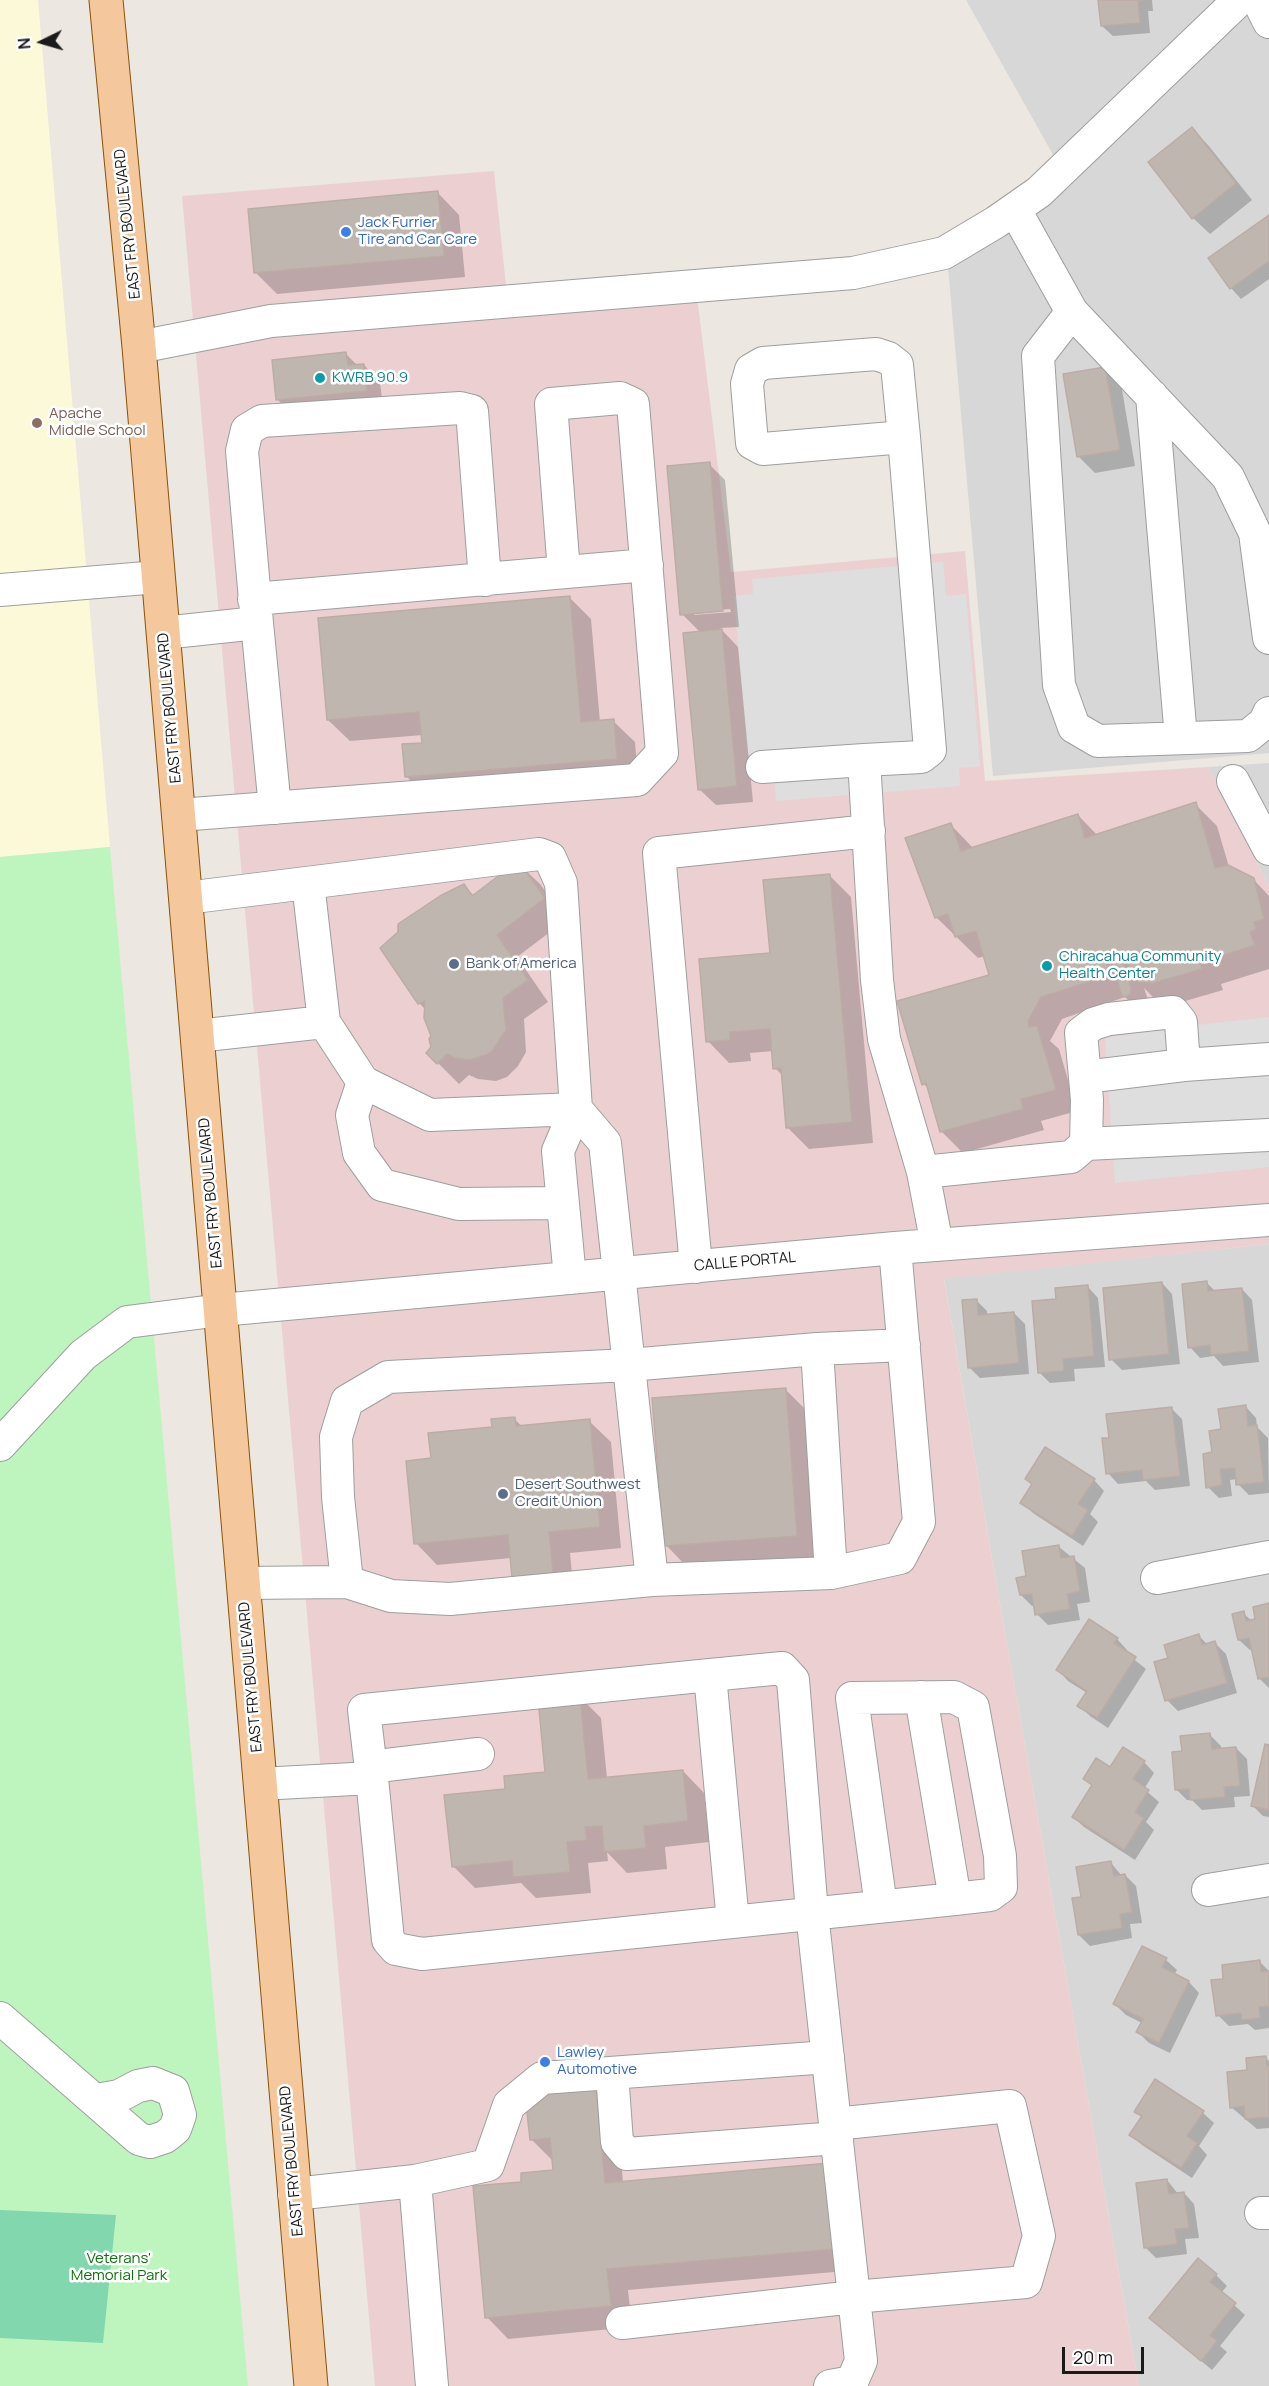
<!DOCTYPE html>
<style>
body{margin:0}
#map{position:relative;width:1269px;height:2386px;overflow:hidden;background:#ece7e0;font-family:Manrope,sans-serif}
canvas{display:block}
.north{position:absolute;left:12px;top:12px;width:60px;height:60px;-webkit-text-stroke:4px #fff;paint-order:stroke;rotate:265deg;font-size:16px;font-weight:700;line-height:24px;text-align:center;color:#1a1a1a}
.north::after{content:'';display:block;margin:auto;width:21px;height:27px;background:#1a1a1a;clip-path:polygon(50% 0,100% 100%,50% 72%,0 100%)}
.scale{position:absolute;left:1062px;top:2347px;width:82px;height:27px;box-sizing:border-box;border:3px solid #1a1a1a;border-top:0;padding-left:8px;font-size:18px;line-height:21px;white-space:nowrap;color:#1a1a1a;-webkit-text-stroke:4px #fff;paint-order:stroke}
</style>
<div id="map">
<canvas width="1269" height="2386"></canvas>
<div class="north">N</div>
<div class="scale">20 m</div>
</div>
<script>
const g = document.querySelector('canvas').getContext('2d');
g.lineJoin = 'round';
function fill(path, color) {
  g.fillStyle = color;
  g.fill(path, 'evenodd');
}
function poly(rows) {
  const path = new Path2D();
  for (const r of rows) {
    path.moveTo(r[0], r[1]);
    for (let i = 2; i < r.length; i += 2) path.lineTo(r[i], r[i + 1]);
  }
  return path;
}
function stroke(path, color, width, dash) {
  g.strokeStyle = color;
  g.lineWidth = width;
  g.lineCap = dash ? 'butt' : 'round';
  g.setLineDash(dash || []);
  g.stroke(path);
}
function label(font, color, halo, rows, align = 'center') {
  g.font = font + ' Manrope,sans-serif';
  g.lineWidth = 5;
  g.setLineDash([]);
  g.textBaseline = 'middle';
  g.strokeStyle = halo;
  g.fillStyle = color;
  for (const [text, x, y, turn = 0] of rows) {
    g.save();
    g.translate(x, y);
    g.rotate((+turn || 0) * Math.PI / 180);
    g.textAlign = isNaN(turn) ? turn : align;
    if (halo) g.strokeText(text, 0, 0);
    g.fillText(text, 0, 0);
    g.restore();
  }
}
fill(poly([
 [966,0,1269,0,1269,753,993,776,945,233,991,206,1056,160],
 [1269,763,1269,886,1208,767],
 [1269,1244,1269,2386,1139,2386,998,1593,944,1278]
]), '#d8d7d7');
fill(poly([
 [494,171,507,295,695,280,731,572,965,551,985,781,1208,767,1269,886,1269,1244,944,1279,998,1593,1139,2386,375,2386,182,196]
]), '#ecd0d1');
fill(poly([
 [0,0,38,0,110,847,0,857]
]), '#fcf9d8');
fill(poly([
 [110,847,248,2386,0,2386,0,857]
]), '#bef5be');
fill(poly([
 [0,2210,116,2215,103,2343,0,2338]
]), '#82d7af');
fill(poly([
 [943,562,946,596,966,594,980,766,959,768,960,786,776,801,773,769,749,771,734,596,753,594,752,579],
 [1269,1017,1269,1167,1115,1183,1105,1038,1162,1029]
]), '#dedede');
fill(poly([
 [1100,0,1152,0,1153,11,1148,11,1150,33,1113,36,1102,26],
 [1192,129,1208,145,1252,200,1210,234,1193,218],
 [438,193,459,215,465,277,277,294,255,272],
 [1269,217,1269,279,1241,299,1231,288],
 [346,354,358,366,364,365,380,382,383,407,294,416,278,400,274,361],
 [1105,368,1121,384,1135,466,1095,473,1079,457],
 [709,464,725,480,739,627,720,628,738,647,753,802,716,805,699,789,700,632,682,614],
 [730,609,731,612,694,615,694,612],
 [570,598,591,619,600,722,613,721,635,742,638,780,428,798,406,776,424,744,423,735,350,741,328,720],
 [1195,804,1217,826,1229,867,1253,879,1269,896,1269,969,1221,984,1223,990,1175,1004,1156,1000,1144,988,1152,1011,1145,1017,1125,997,1062,1019,1050,1041,1059,1049,1077,1111,1041,1121,1044,1130,963,1153,941,1131,930,1090,924,1084,991,976,985,956,978,958,936,917,951,825,973,848,1078,815,1097,835],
 [518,863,540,884,566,920,517,957,548,1002,524,1019,526,1052,518,1066,507,1077,496,1081,478,1079,469,1075,459,1084,438,1063,426,1010,419,1003,464,885,474,896],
 [830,876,851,897,873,1143,809,1149,787,1127,783,1076,775,1068,773,1051,750,1053,751,1061,729,1063,708,1041],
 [1162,1283,1172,1294,1180,1364,1122,1370,1111,1359],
 [1207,1283,1216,1292,1242,1289,1252,1300,1259,1362,1223,1366,1214,1356,1200,1358,1190,1347],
 [1088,1287,1098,1298,1105,1367,1074,1369,1075,1381,1050,1383,1039,1372,1058,1300],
 [976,1300,987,1311,987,1315,1014,1313,1025,1324,1029,1374,980,1378,969,1367],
 [785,1389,807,1411,818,1557,687,1567,666,1545],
 [1246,1407,1256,1418,1257,1427,1268,1438,1269,1493,1249,1495,1238,1484,1237,1479,1230,1480,1232,1496,1219,1498,1208,1487,1214,1454,1222,1431],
 [1171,1408,1182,1419,1190,1486,1155,1490,1146,1481,1118,1484,1108,1473,1111,1439],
 [514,1419,523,1427,589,1421,611,1442,621,1548,570,1553,574,1594,535,1598,513,1576,511,1558,437,1565,416,1543,433,1460],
 [1027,1479,1094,1480,1104,1491,1090,1514,1098,1522,1083,1546,1033,1513,1022,1502,1033,1485],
 [1059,1547,1085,1568,1090,1602,1077,1604,1080,1620,1048,1625,1037,1614,1035,1605,1032,1606,1021,1595],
 [1269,1605,1269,1688,1259,1678,1253,1650,1250,1650,1239,1640,1243,1613,1252,1621,1257,1620],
 [1199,1636,1208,1645,1215,1643,1226,1654,1237,1693,1178,1711,1167,1700,1170,1659],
 [1117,1639,1127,1650,1126,1653,1146,1669,1108,1728,1090,1716,1079,1705,1087,1693,1068,1681,1058,1670],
 [580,1697,601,1718,607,1778,683,1771,704,1793,709,1842,665,1847,667,1869,627,1873,607,1852,608,1861,588,1863,591,1893,536,1898,521,1883,475,1888,453,1866,507,1790,546,1773],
 [1210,1735,1221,1746,1221,1749,1236,1748,1247,1759,1250,1796,1234,1797,1235,1807,1202,1810,1192,1800,1187,1800,1176,1789,1183,1752],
 [1269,1746,1269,1817,1263,1816,1252,1805],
 [1144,1762,1154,1773,1144,1789,1159,1802,1146,1822,1154,1830,1135,1860,1084,1827,1074,1817,1093,1787,1085,1779,1110,1769],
 [1111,1863,1122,1876,1125,1875,1136,1886,1142,1923,1130,1924,1132,1938,1090,1946,1079,1935,1083,1898],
 [1166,1960,1177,1970,1174,1975,1189,1982,1199,1993,1170,2053,1149,2043,1138,2032,1142,2023,1126,2015,1115,2004],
 [1259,1961,1269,1971,1269,2028,1255,2030,1248,2024,1229,2026,1218,2015],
 [1266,2058,1269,2061,1269,2128,1257,2129,1231,2107,1248,2072],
 [1155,2081,1203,2113,1214,2123,1199,2146,1207,2155,1192,2178,1142,2145,1131,2135,1142,2118,1136,2111],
 [596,2090,617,2111,623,2183,828,2164,857,2270,628,2290,632,2327,508,2339,487,2317,523,2184,555,2172,553,2161,531,2139],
 [1167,2180,1178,2194,1184,2193,1194,2204,1199,2238,1185,2239,1187,2254,1156,2258,1145,2247],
 [1216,2275,1227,2286,1221,2293,1245,2315,1220,2346,1227,2352,1212,2370,1162,2328]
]), '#0003');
const building = poly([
 [1098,0,1143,0,1138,1,1140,23,1101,26,1098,0],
 [1192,127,1236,183,1192,219,1148,162,1192,127],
 [438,191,444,256,254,273,248,209,438,191],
 [1269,215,1269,261,1230,289,1208,258,1269,215],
 [346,352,348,365,364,364,367,391,276,400,272,360,346,352],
 [1105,367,1120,450,1077,457,1063,374,1105,367],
 [710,462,723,611,680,615,667,466,710,462],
 [570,596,581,722,614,719,617,759,405,777,402,744,422,743,419,712,327,720,318,618,570,596],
 [722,629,737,786,698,790,683,633,722,629],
 [1196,802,1215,868,1228,865,1254,878,1264,919,1254,922,1256,929,1250,932,1255,945,1200,963,1202,969,1153,983,1140,983,1133,978,1123,952,1120,953,1131,988,1131,993,1126,997,1122,996,1109,951,1105,953,1108,971,1101,978,1041,997,1028,1021,1029,1027,1037,1026,1056,1090,1021,1099,1023,1109,940,1132,926,1083,922,1085,897,1001,989,975,976,931,955,937,948,914,935,918,905,838,951,823,961,851,1078,814,1085,838,1196,802],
 [518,861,545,898,497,935,528,980,503,998,506,1030,492,1051,486,1055,470,1060,455,1058,447,1054,437,1064,426,1053,431,1047,429,1039,431,1036,424,1018,425,1001,418,1004,380,948,398,932,398,924,440,896,464,884,472,896,518,861],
 [830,874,852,1122,786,1128,781,1068,773,1069,770,1029,730,1032,730,1040,706,1042,699,959,770,953,763,880,830,874],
 [1207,1281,1208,1291,1242,1288,1249,1351,1211,1355,1210,1345,1188,1348,1182,1284,1207,1281],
 [1162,1282,1169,1354,1109,1360,1103,1288,1162,1282],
 [1088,1285,1094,1356,1063,1359,1064,1371,1038,1373,1032,1301,1056,1299,1055,1288,1088,1285],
 [977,1299,978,1315,1014,1312,1019,1363,968,1368,962,1300,977,1299],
 [786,1388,797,1536,664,1546,652,1398,786,1388],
 [1246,1405,1248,1426,1257,1425,1264,1482,1236,1485,1235,1468,1220,1469,1222,1485,1206,1488,1203,1454,1212,1452,1209,1431,1221,1429,1218,1409,1246,1405],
 [1172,1407,1180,1476,1143,1480,1142,1470,1106,1474,1102,1438,1109,1438,1106,1414,1172,1407],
 [515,1417,516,1426,590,1419,600,1527,549,1532,553,1573,512,1577,508,1535,414,1544,406,1461,431,1458,428,1433,492,1427,491,1419,515,1417],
 [1045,1447,1095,1479,1078,1504,1088,1510,1072,1536,1020,1503,1032,1484,1025,1479,1045,1447],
 [1059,1545,1061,1558,1074,1556,1080,1591,1067,1594,1070,1609,1035,1615,1032,1594,1020,1595,1016,1578,1026,1576,1022,1551,1059,1545],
 [1269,1603,1269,1677,1258,1679,1249,1638,1238,1640,1232,1614,1244,1611,1246,1621,1255,1619,1253,1607,1269,1603],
 [1089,1619,1118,1638,1114,1643,1136,1657,1097,1718,1077,1706,1087,1691,1056,1670,1089,1619],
 [1199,1634,1202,1645,1215,1641,1227,1683,1165,1701,1154,1662,1168,1658,1164,1645,1199,1634],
 [580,1695,588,1779,683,1770,688,1821,644,1826,646,1848,604,1852,602,1826,585,1827,587,1840,567,1842,570,1872,513,1877,512,1861,452,1867,444,1795,505,1789,504,1776,545,1772,538,1699,580,1695],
 [1210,1733,1212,1749,1236,1747,1240,1786,1224,1787,1225,1797,1190,1800,1189,1789,1175,1790,1172,1752,1182,1751,1180,1736,1210,1733],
 [1265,1744,1269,1745,1269,1810,1251,1806,1265,1744],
 [1123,1747,1145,1761,1133,1779,1149,1790,1135,1812,1144,1818,1124,1850,1072,1817,1092,1785,1083,1779,1096,1758,1110,1767,1123,1747],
 [1111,1861,1114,1876,1125,1874,1132,1912,1120,1914,1122,1928,1078,1935,1072,1898,1081,1897,1076,1867,1111,1861],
 [1142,1946,1167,1958,1162,1967,1189,1981,1159,2043,1136,2032,1143,2019,1113,2004,1142,1946],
 [1260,1960,1261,1972,1269,1971,1269,2006,1259,2007,1260,2018,1242,2020,1241,2013,1216,2016,1211,1980,1223,1979,1222,1965,1260,1960],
 [1266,2056,1267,2066,1269,2066,1269,2117,1245,2119,1244,2106,1230,2108,1227,2072,1247,2070,1246,2058,1266,2056],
 [1155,2079,1204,2111,1187,2136,1197,2143,1181,2168,1129,2135,1142,2116,1134,2112,1155,2079],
 [596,2088,605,2183,829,2163,836,2249,607,2269,611,2306,485,2318,473,2186,521,2182,521,2173,553,2170,550,2138,530,2140,525,2094,596,2088],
 [1167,2179,1169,2194,1184,2192,1189,2228,1175,2229,1177,2244,1144,2248,1136,2183,1167,2179],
 [1198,2258,1217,2274,1210,2282,1236,2303,1210,2335,1217,2341,1201,2361,1149,2318,1198,2258]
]);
fill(building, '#c0b6b0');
stroke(building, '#bcaca4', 1.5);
const minor = poly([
 [1258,0,1269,22],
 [1015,210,1072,312,1038,356,1059,685,1074,727,1098,741,1248,736,1265,722,1269,713],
 [1072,312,1228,477,1255,533,1269,638],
 [139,347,271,321,853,273,944,253,996,222,1039,192,1239,0],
 [1152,396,1181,738],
 [0,590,158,577],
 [254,599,647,565],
 [257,623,275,808],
 [163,633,257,623,242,451,247,430,262,421,460,408,472,411,485,580],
 [864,760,921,757,930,750,904,437,897,365,888,358,876,354,763,363,751,370,747,384,752,443,763,449,904,437],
 [762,767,864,760,877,980,884,1039,923,1172,937,1245],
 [1233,781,1269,849],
 [179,815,637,780,662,753,633,404,620,398,551,404,564,572],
 [308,883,324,1022,363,1082,430,1115,576,1109],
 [186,898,539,854,550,858,561,883,576,1109,558,1151,570,1278],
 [197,1036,324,1022],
 [1085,1077,1184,1065,1269,1059],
 [363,1082,352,1115,359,1153,382,1185,459,1204,562,1203],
 [576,1109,605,1143,652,1580,831,1573,900,1558,919,1522,895,1248],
 [1086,1144,1269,1135],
 [923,1172,1071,1157,1086,1144,1087,1100,1081,1033,1093,1024,1109,1019,1173,1012,1181,1022,1184,1065],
 [696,1267,659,853,869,831],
 [817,1349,831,1573],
 [0,1445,83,1355,127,1322,221,1310,895,1248,1269,1220],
 [1157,1578,1269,1557],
 [652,1580,450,1599,391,1596,347,1582,338,1497,336,1437,347,1401,388,1377,629,1365,817,1349,904,1345],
 [243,1583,347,1582],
 [921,1697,955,1899],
 [370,1767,478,1754],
 [372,1778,364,1710,710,1675],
 [260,1784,372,1778,388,1940,396,1949,422,1954,955,1899,990,1895,1001,1887,1000,1856,973,1707,954,1697,852,1698,881,1906],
 [1208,1890,1269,1880],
 [733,1922,710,1675,782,1668,793,1680,812,1913,861,2361,852,2382,830,2386],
 [0,2018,139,2139,150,2142,165,2137,175,2129,180,2115,173,2091,153,2083,138,2086,119,2096,96,2100],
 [612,2073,617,2142,627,2154,837,2138],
 [415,2181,432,2386],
 [294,2194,415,2181,488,2165,509,2105,542,2078,828,2057],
 [1261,2213,1269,2213],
 [622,2323,854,2297,1026,2282,1039,2236,1010,2106,835,2124]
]);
const major = poly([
 [106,0,139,347,311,2386]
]);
stroke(minor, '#9e9e9e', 34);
stroke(major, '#885309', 35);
stroke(minor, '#fff', 32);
stroke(major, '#f5c79c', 33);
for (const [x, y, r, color] of [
 [346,232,6,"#3f7fe0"],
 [320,378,6,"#0f9aa8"],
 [37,423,6,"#8d6e63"],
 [454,964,6,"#5c6f8a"],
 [1047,966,6,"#0f9aa8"],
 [503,1494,6,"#5c6f8a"],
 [545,2062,6,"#3f7fe0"]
]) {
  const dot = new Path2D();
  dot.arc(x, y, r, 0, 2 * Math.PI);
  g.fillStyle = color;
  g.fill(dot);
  stroke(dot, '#fff', 2);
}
label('15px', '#366cbe', '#fff', [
 ["Jack Furrier",358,223],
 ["Tire and Car Care",358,240],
 ["Lawley",557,2053],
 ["Automotive",557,2070]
], 'left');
label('15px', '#1a1a1a', '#fff', [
 ["EAST FRY BOULEVARD",128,224,-96],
 ["EAST FRY BOULEVARD",170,708,-95],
 ["EAST FRY BOULEVARD",211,1193,-95],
 ["CALLE PORTAL",745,1262,-5],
 ["EAST FRY BOULEVARD",251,1677,-95],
 ["EAST FRY BOULEVARD",292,2161,-95]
]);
label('15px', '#0d838f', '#fff', [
 ["KWRB 90.9",332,378],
 ["Chiracahua Community",1059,957],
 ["Health Center",1059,974]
], 'left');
label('15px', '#785e54', '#fff', [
 ["Apache",49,414],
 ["Middle School",49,431]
], 'left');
label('15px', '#4e5e75', '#fff', [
 ["Bank of America",466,964],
 ["Desert Southwest",515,1485],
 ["Credit Union",515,1502]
], 'left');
label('15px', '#117011', '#fff', [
 ["Veterans'",119,2259],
 ["Memorial Park",119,2276]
]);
</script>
